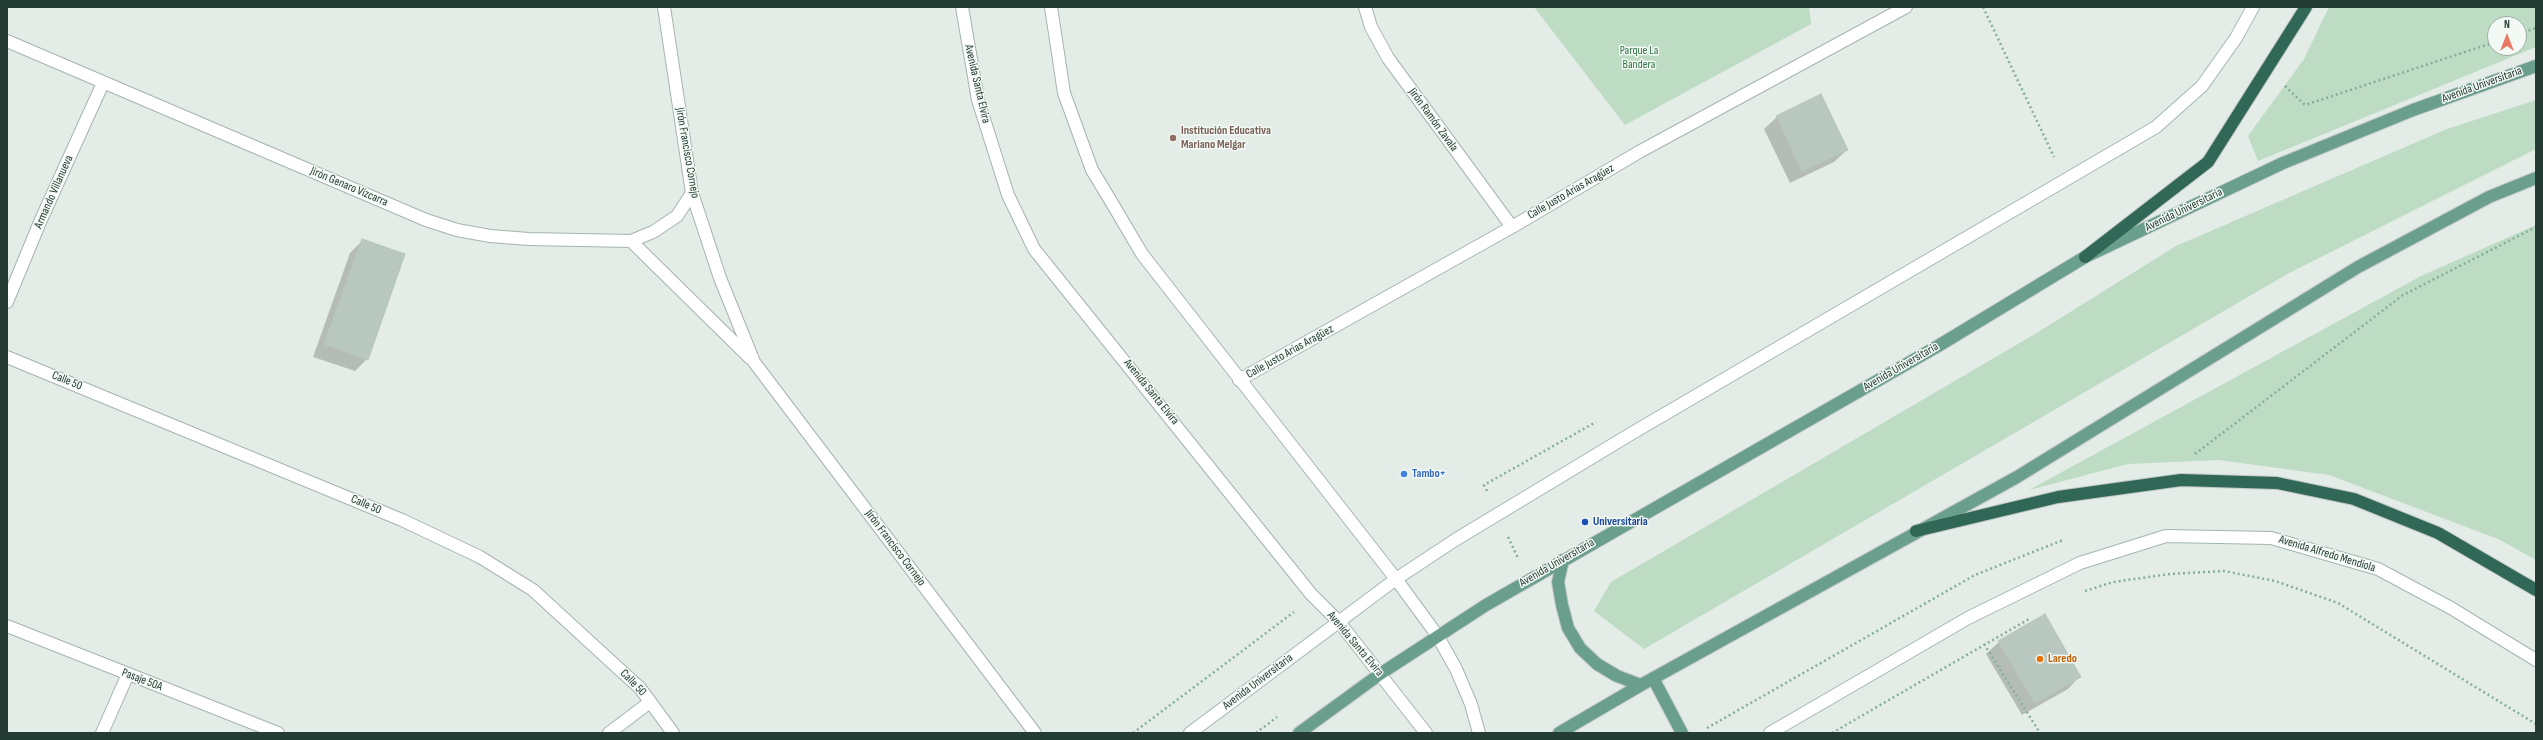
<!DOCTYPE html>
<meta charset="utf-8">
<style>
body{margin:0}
#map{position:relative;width:2543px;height:740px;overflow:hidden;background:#e3ece7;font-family:"Sofia Sans Condensed",sans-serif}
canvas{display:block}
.frame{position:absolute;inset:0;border:8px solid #243c33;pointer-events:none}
.north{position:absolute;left:2487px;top:16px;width:40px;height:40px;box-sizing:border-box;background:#f3f9f5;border:1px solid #a0ada7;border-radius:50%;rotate:0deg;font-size:11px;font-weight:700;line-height:16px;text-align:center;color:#243c33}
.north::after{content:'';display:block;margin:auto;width:14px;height:18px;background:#ea7863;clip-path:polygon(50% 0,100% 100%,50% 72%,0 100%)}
</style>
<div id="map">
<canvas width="2543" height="740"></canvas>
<div class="frame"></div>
<div class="north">N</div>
</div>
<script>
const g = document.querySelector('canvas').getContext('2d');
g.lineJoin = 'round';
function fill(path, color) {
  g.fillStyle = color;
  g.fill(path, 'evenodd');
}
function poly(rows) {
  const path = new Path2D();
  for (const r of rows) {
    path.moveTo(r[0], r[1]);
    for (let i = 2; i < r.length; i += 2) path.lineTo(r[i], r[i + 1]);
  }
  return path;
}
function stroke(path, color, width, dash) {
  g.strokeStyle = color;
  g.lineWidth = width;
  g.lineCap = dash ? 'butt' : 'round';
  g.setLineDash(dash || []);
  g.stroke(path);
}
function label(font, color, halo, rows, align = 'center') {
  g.font = font + ' "Sofia Sans Condensed",sans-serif';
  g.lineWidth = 3;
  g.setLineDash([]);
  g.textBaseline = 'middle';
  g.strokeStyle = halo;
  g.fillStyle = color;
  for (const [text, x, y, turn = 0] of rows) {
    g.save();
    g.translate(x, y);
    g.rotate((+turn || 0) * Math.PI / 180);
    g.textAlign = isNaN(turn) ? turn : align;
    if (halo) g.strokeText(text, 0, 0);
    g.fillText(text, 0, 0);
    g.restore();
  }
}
fill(poly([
 [1534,7,1809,7,1811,24,1625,125],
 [2329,7,2536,7,2536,47,2258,161,2248,136,2304,59],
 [2495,24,2519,24,2519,48,2495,48],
 [2536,100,2536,149,2289,273,1644,649,1594,611,1611,582,2035,334,2176,246,2447,129],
 [2536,225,2536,560,2498,539,2329,475,2219,460,2128,464,2029,490,2421,276]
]), '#bddcc3');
fill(poly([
 [1777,117,1847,150,1834,162,1790,183,1764,129],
 [362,241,367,359,355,371,313,357,350,253],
 [1999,642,2080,676,2068,689,2022,715,1986,654]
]), '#0003');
const building = poly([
 [1821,94,1848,150,1802,171,1776,116,1821,94],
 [362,239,405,254,368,360,324,344,362,239],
 [2045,614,2081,677,2035,703,1998,641,2045,614]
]);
fill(building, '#b8c7c0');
stroke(building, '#b6c5bd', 1);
const minor = poly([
 [664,7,692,193,720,278,754,362,1035,733],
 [1365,7,1371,27,1388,58,1512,227],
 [7,41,426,220,457,230,490,236,529,239,631,241,653,232,677,216,692,193],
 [631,241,750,358],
 [7,302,40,222,103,83],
 [7,357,402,520,480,557,533,590,618,668,640,688,673,733],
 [1239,380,1512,227,1639,152,1906,7],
 [7,626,278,733],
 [102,733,128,674],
 [609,733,650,702]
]);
const tertiary = poly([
 [962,7,978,100,1008,195,1034,249,1311,594,1339,622,1426,733],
 [1051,7,1064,93,1092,170,1109,198,1142,254,1396,579,1437,635,1456,669,1471,704,1479,733]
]);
const secondary = poly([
 [1190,733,1396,579,1455,540,1634,432,2156,127,2202,86,2236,38,2253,7],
 [1770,733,1968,618,2080,563,2166,536,2271,538,2378,569,2451,608,2536,660]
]);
const primary = poly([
 [1563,560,1558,582,1562,605,1568,628,1580,648,1597,664,1617,676,1641,685],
 [1653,678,1682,733],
 [1299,733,1380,674,1486,605,1938,346,2085,257,2283,163,2413,110,2536,66],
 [1559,733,1641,685,2017,477,2358,267,2489,197,2536,178]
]);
const motorway = poly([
 [2085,257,2208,162,2306,7],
 [1916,531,2058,497,2181,480,2277,483,2354,499,2438,533,2536,590]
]);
stroke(minor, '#a6b4ad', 14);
stroke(tertiary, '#a6b4ad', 14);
stroke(secondary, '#a2b7ae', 14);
stroke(primary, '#c2c8c6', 14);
stroke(motorway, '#c2c8c6', 14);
stroke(poly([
 [1983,7,2054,157],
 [2519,34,2536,28],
 [2285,86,2305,105,2495,42],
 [2195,454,2403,295,2536,227],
 [1487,491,1484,485,1596,422],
 [1508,537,1518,558],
 [2085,591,2113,582,2170,574,2224,571,2275,581,2338,603,2536,724],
 [1984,644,2040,733],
 [1707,728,1975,575,2063,540],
 [1133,733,1294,612],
 [1256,733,1277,717],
 [1832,733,2029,619]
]), '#85ae9d', 2.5, [2, 3]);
stroke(minor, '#fff', 12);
stroke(tertiary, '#fff', 12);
stroke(secondary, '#fff', 12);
stroke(primary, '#6a9f8d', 12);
stroke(motorway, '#316757', 12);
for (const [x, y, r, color] of [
 [1173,138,4,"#8d6e63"],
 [1404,474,4,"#3f7fe0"],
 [1585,522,4,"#1a4fb4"],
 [2040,659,4,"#e8710a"]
]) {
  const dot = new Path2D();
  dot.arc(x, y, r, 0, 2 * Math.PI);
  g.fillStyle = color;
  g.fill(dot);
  stroke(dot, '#f3f9f5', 1.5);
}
label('12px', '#307143', '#f3f9f5', [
 ["Parque La",1639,51],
 ["Bandera",1639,65]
]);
label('12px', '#243c33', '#f3f9f5', [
 ["Avenida Santa Elvira",977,84,77],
 ["Avenida Universitaria",2482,85,-20],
 ["Jirón Ramón Zavala",1433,120,54],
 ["Jirón Francisco Cornejo",687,153,80],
 ["Jirón Genaro Vizcarra",349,187,23],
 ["Armando Villanueva",54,192,-66],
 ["Calle Justo Arias Aragüez",1571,192,-30],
 ["Avenida Universitaria",2184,210,-26],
 ["Calle Justo Arias Aragüez",1290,352,-29],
 ["Avenida Universitaria",1901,367,-30],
 ["Calle 50",67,381,22],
 ["Avenida Santa Elvira",1151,392,51],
 ["Calle 50",366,505,23],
 ["Jirón Francisco Cornejo",895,548,53],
 ["Avenida Alfredo Mendiola",2327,554,17],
 ["Avenida Universitaria",1557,563,-30],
 ["Avenida Santa Elvira",1355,644,50],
 ["Pasaje 50A",142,680,21],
 ["Avenida Universitaria",1258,682,-37],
 ["Calle 50",633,683,46]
]);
label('bold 12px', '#785e54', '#f3f9f5', [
 ["Institución Educativa",1181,131],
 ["Mariano Melgar",1181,145]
], 'left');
label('bold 12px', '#366cbe', '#f3f9f5', [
 ["Tambo+",1412,474]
], 'left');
label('bold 12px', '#164399', '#f3f9f5', [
 ["Universitaria",1593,522]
], 'left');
label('bold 12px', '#c56008', '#f3f9f5', [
 ["Laredo",2048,659]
], 'left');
</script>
